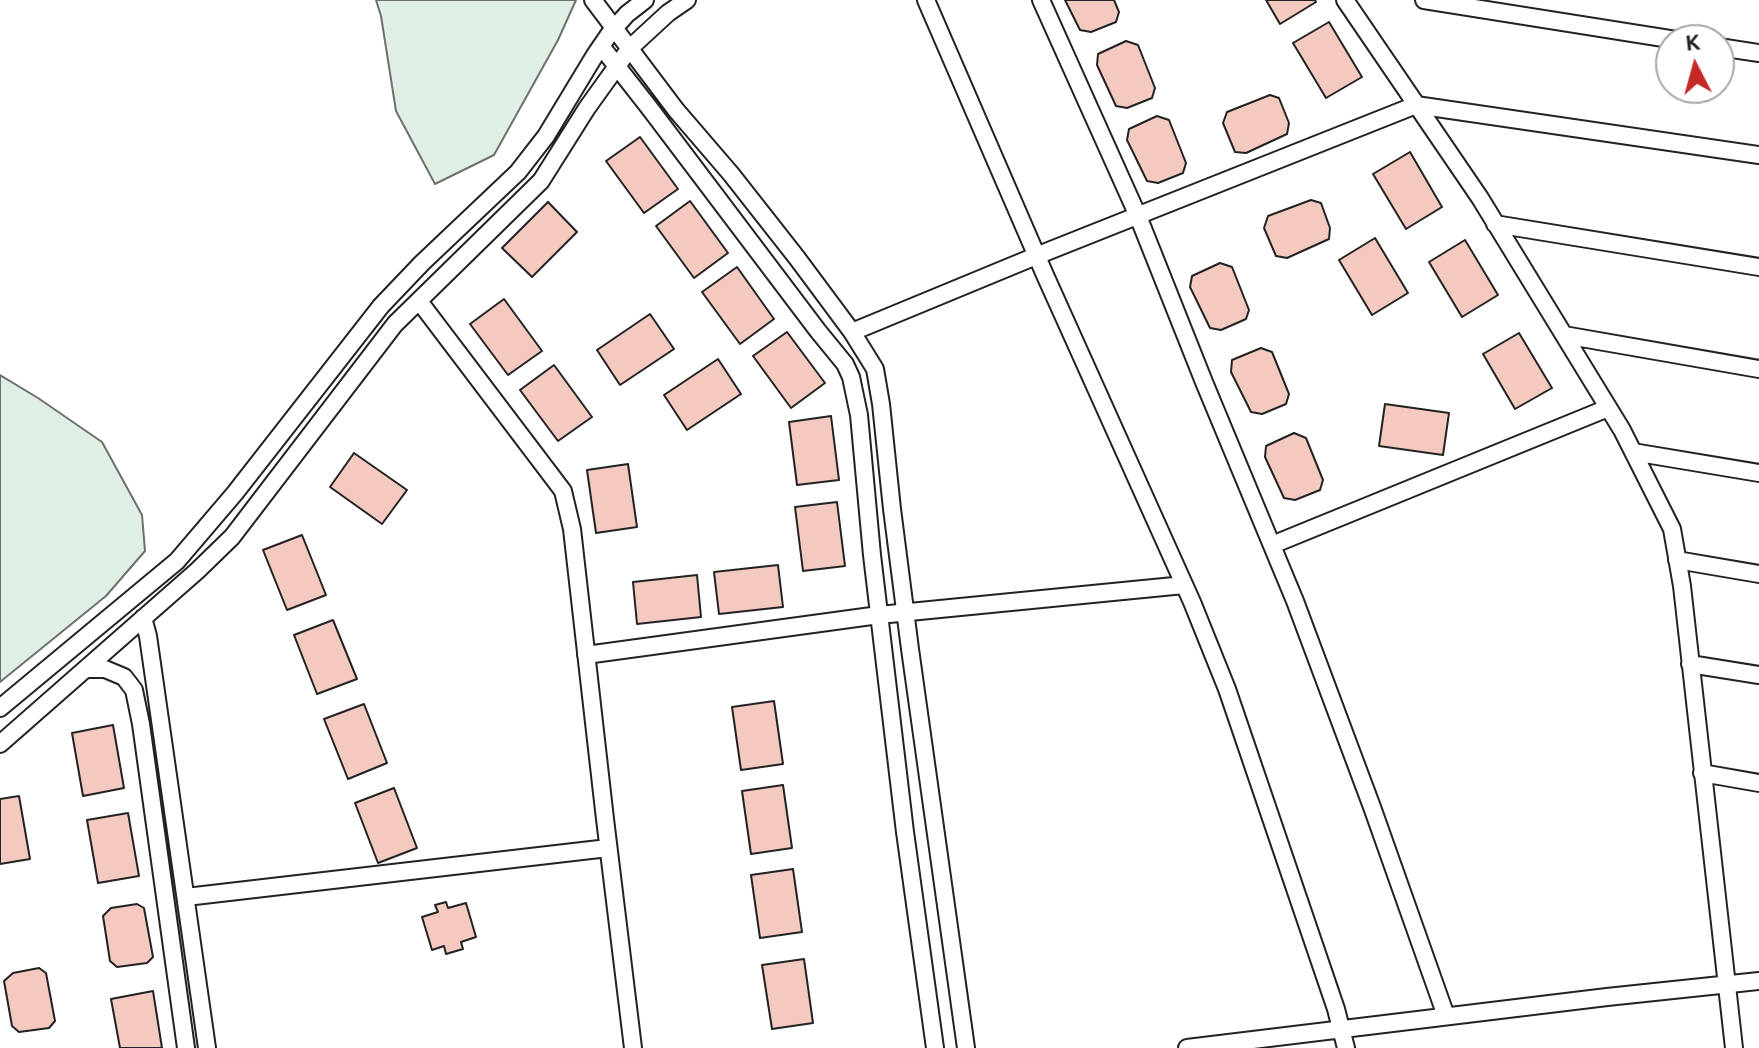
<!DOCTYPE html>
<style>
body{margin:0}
#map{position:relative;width:1759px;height:1048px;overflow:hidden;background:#fff;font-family:Ubuntu,sans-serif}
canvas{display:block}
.north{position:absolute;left:1655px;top:24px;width:80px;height:80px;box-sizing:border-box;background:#fff;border:2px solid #a7a7a7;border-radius:50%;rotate:354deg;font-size:22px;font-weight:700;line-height:32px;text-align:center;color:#222}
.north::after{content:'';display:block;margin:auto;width:28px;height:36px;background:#c62828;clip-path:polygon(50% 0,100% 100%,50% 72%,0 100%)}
</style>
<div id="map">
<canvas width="1759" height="1048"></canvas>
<div class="north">K</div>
</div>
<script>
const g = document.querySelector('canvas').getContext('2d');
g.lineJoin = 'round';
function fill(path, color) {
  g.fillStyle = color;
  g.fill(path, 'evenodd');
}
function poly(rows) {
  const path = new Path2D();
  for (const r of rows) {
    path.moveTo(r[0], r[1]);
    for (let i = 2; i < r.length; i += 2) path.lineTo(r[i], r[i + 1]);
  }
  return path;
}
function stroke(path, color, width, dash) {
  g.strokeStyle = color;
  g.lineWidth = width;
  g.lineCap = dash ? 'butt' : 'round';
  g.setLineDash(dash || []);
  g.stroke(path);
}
const green = poly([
 [376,0,576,0,558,40,494,155,435,184,396,111,381,16,376,0],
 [0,375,38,398,102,442,142,515,145,551,106,596,0,682,0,375]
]);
fill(green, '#e0efe3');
stroke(green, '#6f6f6f', 2);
const building = poly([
 [1065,0,1114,0,1119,12,1116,22,1091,32,1080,30,1065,0],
 [1266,0,1315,0,1316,2,1280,24,1266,0],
 [1329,22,1362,77,1326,98,1293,43,1329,22],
 [1126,41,1138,45,1155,88,1152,98,1127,108,1116,106,1097,65,1098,54,1126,41],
 [1270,95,1279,98,1289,123,1287,134,1246,153,1235,152,1223,123,1227,112,1270,95],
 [1157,116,1169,120,1186,163,1183,173,1158,183,1147,181,1127,140,1129,129,1157,116],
 [640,137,678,189,644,213,606,161,640,137],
 [1410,152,1442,207,1406,229,1373,174,1410,152],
 [1311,200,1321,203,1330,228,1329,239,1287,258,1276,256,1264,228,1268,216,1311,200],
 [690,201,728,253,694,278,656,226,690,201],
 [548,202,577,232,532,277,502,248,548,202],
 [1375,238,1408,293,1372,315,1339,260,1375,238],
 [1465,240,1498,295,1462,317,1429,262,1465,240],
 [1220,263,1232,267,1249,310,1246,319,1221,330,1210,328,1190,287,1192,276,1220,263],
 [737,267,774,319,740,344,702,292,737,267],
 [504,299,542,351,508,375,470,324,504,299],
 [650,314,674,349,620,385,597,350,650,314],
 [787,332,825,383,791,408,753,356,787,332],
 [1519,333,1552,388,1515,409,1483,354,1519,333],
 [1261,348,1272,352,1289,394,1286,404,1262,414,1251,412,1231,372,1232,360,1261,348],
 [718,359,741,394,687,430,664,395,718,359],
 [554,365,592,417,558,441,520,390,554,365],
 [1385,404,1449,413,1443,455,1379,446,1385,404],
 [831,416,839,480,797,485,789,422,831,416],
 [1294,433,1306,438,1323,480,1320,490,1295,500,1284,498,1265,457,1266,446,1294,433],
 [354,453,407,490,382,524,330,487,354,453],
 [628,464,637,527,596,533,587,470,628,464],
 [837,502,845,566,803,571,795,507,837,502],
 [302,535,326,595,287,610,263,550,302,535],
 [778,565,783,607,719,614,714,572,778,565],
 [697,575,701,617,637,624,633,582,697,575],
 [333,620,357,679,317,694,294,635,333,620],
 [774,701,783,764,741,770,732,707,774,701],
 [364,704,387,763,348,779,324,719,364,704],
 [113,725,124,788,83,796,72,733,113,725],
 [783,785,792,848,751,854,742,791,783,785],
 [394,788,417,848,378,863,355,803,394,788],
 [19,796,30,859,0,864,0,799,19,796],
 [128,813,139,876,98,883,87,820,128,813],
 [793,869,802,932,760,938,751,875,793,869],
 [446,902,448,908,466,903,476,937,461,942,463,949,446,954,444,946,432,950,422,917,438,912,435,905,446,902],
 [137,904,144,908,153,957,147,963,117,967,110,961,103,916,111,908,137,904],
 [804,959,813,1023,772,1029,762,965,804,959],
 [39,968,46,973,55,1021,49,1028,19,1032,12,1026,4,981,13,973,39,968],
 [153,991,162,1048,120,1048,111,999,153,991]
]);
fill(building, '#f3c9c0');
stroke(building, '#222', 2);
const minor = poly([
 [593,0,676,110,731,174,797,258,852,332,875,369,881,404,892,509,910,649,966,1048],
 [926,0,1045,275,1192,602,1227,689,1336,1009,1346,1048],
 [1041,0,1138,216,1204,382,1295,601,1372,807,1446,1016],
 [1345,0,1480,198,1622,430,1672,529,1682,586,1734,1048],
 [1424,0,1676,40],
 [601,46,651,110,818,331,845,364,851,377,859,415,872,555,905,832,935,1048],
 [1719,47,1759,53],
 [1495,224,1759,267],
 [419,301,563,491,572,529,605,819,633,1048],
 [852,332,1036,256,1416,105,1759,155],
 [1564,335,1759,369],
 [1633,452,1759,473],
 [1272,545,1608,408],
 [1677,560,1759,574],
 [143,618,148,636,207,1048],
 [586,655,879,615,1184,585],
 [1690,664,1759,675],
 [86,669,105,669,124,677,134,690,141,724,186,1048],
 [0,708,177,561,235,493,381,306,422,263,518,172,546,136,595,55,610,33,627,14,645,0],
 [0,744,197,571,232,537,395,324,541,181,587,108,630,48,668,13,687,0],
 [1702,773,1759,783],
 [186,897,608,848],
 [1187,1048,1607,997,1759,981]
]);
stroke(minor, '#222', 20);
stroke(minor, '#fff', 16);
</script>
